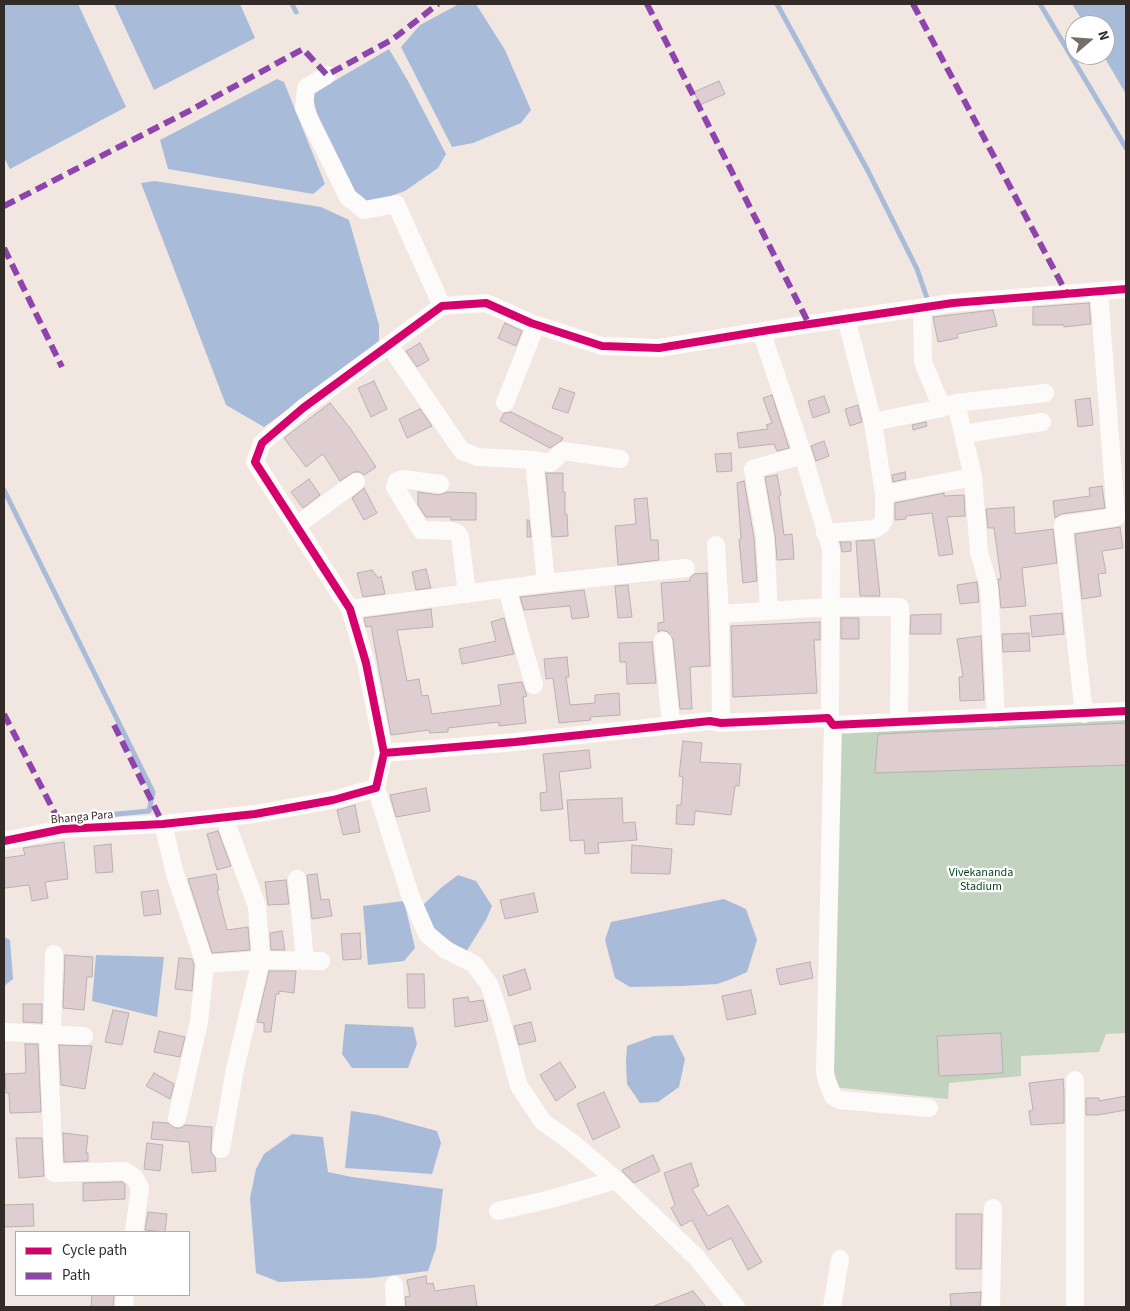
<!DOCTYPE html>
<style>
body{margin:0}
#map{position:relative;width:1130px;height:1311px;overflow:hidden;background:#f2e6e1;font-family:"Source Sans 3",sans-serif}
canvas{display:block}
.frame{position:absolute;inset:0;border:5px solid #332b28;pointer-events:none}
.legend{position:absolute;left:15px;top:1231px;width:175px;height:65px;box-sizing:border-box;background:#fff;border:1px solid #adaaa9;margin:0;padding:6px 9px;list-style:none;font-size:15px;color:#332b28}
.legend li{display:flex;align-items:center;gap:10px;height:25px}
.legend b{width:25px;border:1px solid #adaaa9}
.north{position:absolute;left:1065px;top:15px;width:50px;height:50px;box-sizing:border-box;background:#fff;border:1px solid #adaaa9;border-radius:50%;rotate:72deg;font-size:14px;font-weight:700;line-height:20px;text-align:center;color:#332b28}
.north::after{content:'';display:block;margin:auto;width:18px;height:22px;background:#766c69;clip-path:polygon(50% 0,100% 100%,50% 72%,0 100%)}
</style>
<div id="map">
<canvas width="1130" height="1311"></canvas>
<div class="frame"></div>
<ul class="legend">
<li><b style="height:6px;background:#d6006c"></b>Cycle path</li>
<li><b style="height:6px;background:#8e44ad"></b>Path</li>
</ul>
<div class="north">N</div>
</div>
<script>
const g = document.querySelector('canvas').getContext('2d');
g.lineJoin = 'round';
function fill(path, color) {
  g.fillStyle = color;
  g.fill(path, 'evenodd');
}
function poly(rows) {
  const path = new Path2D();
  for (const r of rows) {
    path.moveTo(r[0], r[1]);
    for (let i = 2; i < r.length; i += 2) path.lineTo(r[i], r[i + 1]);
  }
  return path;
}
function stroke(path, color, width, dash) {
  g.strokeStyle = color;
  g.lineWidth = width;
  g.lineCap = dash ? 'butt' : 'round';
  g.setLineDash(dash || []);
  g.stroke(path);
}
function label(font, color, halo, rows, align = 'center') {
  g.font = font + ' "Source Sans 3",sans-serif';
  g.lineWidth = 4.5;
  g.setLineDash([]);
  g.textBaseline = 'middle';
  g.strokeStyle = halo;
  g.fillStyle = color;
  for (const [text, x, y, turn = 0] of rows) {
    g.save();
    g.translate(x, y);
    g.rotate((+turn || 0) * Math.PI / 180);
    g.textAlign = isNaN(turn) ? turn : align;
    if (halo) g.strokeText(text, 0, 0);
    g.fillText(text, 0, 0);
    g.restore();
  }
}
fill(poly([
 [1126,718,1126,1033,1106,1034,1099,1052,1021,1056,1021,1076,949,1083,948,1099,833,1087,838,728]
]), '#c2d3bf');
fill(poly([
 [4,4,78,4,126,107,10,169,4,158],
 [114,4,240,4,255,38,154,90],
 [459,4,476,4,505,50,531,110,521,123,473,143,452,147,401,47,420,25],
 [1072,4,1126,4,1126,94,1103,55,1105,55,1105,25,1085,25],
 [389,49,408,81,446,154,438,168,405,191,363,206,322,133,312,94],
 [277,79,284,82,325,184,313,194,168,169,160,140],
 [155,181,321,207,349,220,379,325,379,343,264,427,226,405,141,183],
 [458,875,476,881,492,906,486,920,466,952,434,931,423,905,442,887],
 [724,899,746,909,757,940,747,972,729,980,717,984,682,986,630,987,615,978,605,940,611,922],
 [404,901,415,948,404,961,368,965,363,906],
 [4,937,10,940,13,979,4,986],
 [96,955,164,957,157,1017,92,1001],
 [345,1024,413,1027,417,1044,408,1068,352,1068,342,1054],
 [673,1035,685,1059,679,1087,658,1102,640,1103,627,1084,626,1062,627,1046,654,1036],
 [351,1111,378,1115,437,1131,441,1143,432,1174,345,1168],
 [292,1134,323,1137,328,1172,352,1177,443,1189,436,1248,428,1271,371,1278,279,1282,256,1273,250,1198,256,1169,264,1154]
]), '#a8bbd9');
stroke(poly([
 [292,4,296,12],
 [777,4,868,171,917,269,928,301],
 [1040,4,1126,148],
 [4,490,153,792,149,811,66,819,53,822]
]), '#a8bbd9', 5);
const building = poly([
 [719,81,725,94,700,105,694,92,719,81],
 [1089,303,1091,324,1064,327,1064,325,1033,325,1033,307,1089,303],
 [993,310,997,326,957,334,958,338,938,342,933,317,993,310],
 [505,323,522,331,516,346,498,338,505,323],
 [420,343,429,360,417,367,406,351,420,343],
 [374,381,387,409,371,417,358,388,374,381],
 [560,388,575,393,568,413,552,408,560,388],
 [772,395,789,448,777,451,774,444,739,448,737,433,768,429,766,425,772,423,763,398,772,395],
 [824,396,830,412,813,418,808,401,824,396],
 [1090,398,1093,425,1078,427,1075,400,1090,398],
 [330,403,350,428,376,467,364,475,360,472,354,472,340,481,323,454,306,467,284,438,330,403],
 [858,405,862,422,850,426,845,409,858,405],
 [420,409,432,426,407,438,399,419,420,409],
 [511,412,563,438,561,441,550,448,500,421,504,413,511,412],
 [926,422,927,426,913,430,912,425,926,422],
 [824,441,829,456,816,461,811,446,824,441],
 [731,453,732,471,717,472,715,454,731,453],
 [905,472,906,479,893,482,892,475,905,472],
 [546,473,563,473,563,492,565,492,565,514,567,514,568,536,552,537,546,473],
 [777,475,781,495,779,496,784,535,792,534,794,559,777,560,775,535,765,477,777,475],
 [309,479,320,495,303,508,291,492,309,479],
 [744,481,754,538,757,581,743,583,739,540,741,539,737,483,744,481],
 [1102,486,1105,508,1061,514,1055,518,1053,501,1090,496,1089,488,1102,486],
 [364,488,377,513,364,520,352,498,364,488],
 [418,492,439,495,447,492,476,493,476,520,451,520,451,517,426,517,418,505,418,492],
 [944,493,944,496,964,495,965,516,947,517,953,554,939,556,932,513,906,516,906,519,895,520,895,503,944,493],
 [647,498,651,540,658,540,659,560,618,565,615,526,636,524,634,499,647,498],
 [1014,507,1015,534,1053,529,1057,563,1022,568,1026,606,1001,608,998,579,1001,579,994,528,988,528,986,509,1014,507],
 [527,520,529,520,531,537,527,537,527,520],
 [1120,527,1123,548,1102,551,1106,573,1098,574,1101,596,1082,599,1075,534,1120,527],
 [874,540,880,596,860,596,856,541,874,540],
 [840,542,851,542,851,551,842,552,840,542],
 [426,569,431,588,416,590,412,572,426,569],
 [372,570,378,578,381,576,385,594,363,597,357,573,372,570],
 [707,573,710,666,690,667,692,709,680,709,673,640,668,632,662,630,658,632,658,623,664,622,661,583,690,581,690,578,694,574,707,573],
 [977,582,979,602,960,604,957,585,977,582],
 [628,585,632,617,618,618,615,586,628,585],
 [584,590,589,617,572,619,570,606,524,610,520,597,584,590],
 [431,609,433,627,397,630,407,681,419,679,422,696,428,695,432,714,501,705,498,685,522,682,527,696,523,697,526,723,499,726,499,722,448,728,448,732,430,733,429,730,391,735,371,626,366,627,364,618,431,609],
 [1062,613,1064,634,1032,637,1030,616,1062,613],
 [941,614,941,634,910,634,911,615,941,614],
 [504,618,514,654,462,664,459,649,496,641,491,622,504,618],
 [841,618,859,618,859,639,841,639,841,618],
 [820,622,820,640,814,640,817,693,733,697,731,626,820,622],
 [1029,633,1030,651,1003,652,1002,634,1029,633],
 [981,636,984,700,960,701,959,677,963,677,957,639,981,636],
 [652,642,656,683,627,684,626,662,620,662,619,643,652,642],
 [567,657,569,677,566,677,570,705,595,703,595,695,619,693,620,715,590,717,591,720,559,723,553,678,546,679,544,659,567,657],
 [1126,723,1126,765,875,773,878,734,1126,723],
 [683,741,702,743,700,762,741,764,739,786,735,786,731,815,695,811,694,825,676,824,677,805,681,805,683,777,679,776,683,741],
 [589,750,591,768,559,772,563,809,541,811,540,793,547,792,543,754,589,750],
 [426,788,430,811,396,817,390,795,426,788],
 [622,798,623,823,635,822,637,840,598,843,599,853,585,854,584,840,570,841,567,800,622,798],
 [355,805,360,832,343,835,337,810,355,805],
 [218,831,231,866,217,870,207,834,218,831],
 [64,842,68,879,45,882,48,898,32,901,29,885,5,888,4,858,25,855,23,848,64,842],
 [111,844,113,872,96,873,94,846,111,844],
 [632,845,672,849,670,874,631,873,632,845],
 [216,874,219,890,217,890,227,930,248,927,250,950,212,953,188,879,216,874],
 [317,874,321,900,329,899,332,916,312,919,307,875,317,874],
 [286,880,289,904,268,905,265,882,286,880],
 [158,890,161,914,144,916,141,892,158,890],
 [534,893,538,912,505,919,500,900,534,893],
 [282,931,285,950,271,950,270,933,282,931],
 [360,933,361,959,343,960,341,934,360,933],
 [65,955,93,957,92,977,87,977,84,1010,63,1008,65,955],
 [179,958,192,959,194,965,192,991,175,989,179,958],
 [810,962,813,978,780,985,776,969,810,962],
 [525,969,531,989,509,996,503,976,525,969],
 [269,971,296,971,294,993,279,991,279,994,276,994,271,1032,264,1032,264,1023,257,1022,269,971],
 [407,974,424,974,425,1008,408,1008,407,974],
 [751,990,756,1014,727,1020,722,996,751,990],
 [468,997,469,1002,483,1000,488,1021,455,1027,453,999,468,997],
 [23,1004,42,1004,42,1023,23,1022,23,1004],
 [113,1010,129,1013,122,1045,105,1042,113,1010],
 [531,1022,536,1041,519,1045,514,1026,531,1022],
 [159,1031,185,1037,180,1057,154,1052,159,1031],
 [1001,1033,1003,1073,939,1076,937,1036,1001,1033],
 [25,1044,38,1044,41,1112,10,1113,9,1093,6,1093,5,1074,26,1073,25,1044],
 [59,1045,92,1046,85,1089,61,1085,59,1045],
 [560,1062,576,1087,556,1101,540,1075,560,1062],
 [154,1073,174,1084,170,1099,146,1086,154,1073],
 [1063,1079,1064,1091,1064,1123,1031,1125,1029,1111,1033,1110,1029,1083,1063,1079],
 [604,1092,620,1127,593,1140,577,1104,604,1092],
 [1126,1096,1126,1110,1098,1115,1086,1115,1086,1098,1099,1098,1099,1101,1126,1096],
 [153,1122,168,1123,175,1128,181,1128,185,1125,212,1127,211,1152,215,1157,216,1171,192,1173,189,1142,151,1139,153,1122],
 [63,1133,88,1136,86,1153,88,1153,88,1161,64,1162,63,1133],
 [16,1138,42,1138,44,1176,19,1178,16,1138],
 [147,1143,163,1145,160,1171,144,1169,147,1143],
 [653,1155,660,1171,634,1183,623,1172,622,1170,653,1155],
 [691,1163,699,1186,692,1189,708,1216,728,1205,762,1262,748,1270,731,1238,708,1250,692,1220,681,1226,671,1208,675,1205,664,1173,691,1163],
 [122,1182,125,1184,125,1199,83,1201,83,1183,122,1182],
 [33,1204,34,1226,4,1227,4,1205,33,1204],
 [148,1212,167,1214,165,1232,145,1230,148,1212],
 [956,1214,982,1214,981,1269,956,1269,956,1214],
 [426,1276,427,1284,433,1283,435,1291,474,1285,477,1307,406,1307,405,1297,410,1296,407,1280,426,1276],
 [693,1291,706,1307,654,1307,654,1306,693,1291],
 [981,1292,980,1307,951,1307,950,1294,981,1292],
 [92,1295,114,1295,113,1307,91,1307,92,1295]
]);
fill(building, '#deced2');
stroke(building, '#b9b0b0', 1);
stroke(poly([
 [327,75,306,88,304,108,348,197,364,210,396,204,442,306],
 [922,308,923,362,942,408,956,403,1045,393],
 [761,331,803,455,753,469,765,537,769,611],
 [389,345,462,451,478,457,534,460,546,583],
 [505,403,536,325],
 [956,403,973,477,979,552,989,586,996,718],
 [873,422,942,408],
 [963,434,1042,422],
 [803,455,831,549,830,712,828,718],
 [534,460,550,463,563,451,620,459],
 [440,484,403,479,397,481,395,487,421,530,452,531,457,533,460,537,467,594],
 [884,494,973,477],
 [296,526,356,482],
 [825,533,874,529,880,526,884,520,884,494,873,422,846,318],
 [716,545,720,614,721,723],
 [507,589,534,685],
 [350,609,546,583,686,568],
 [720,614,831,607,900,607,899,722],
 [663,641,671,725],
 [1084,714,1063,525,1116,517,1099,292],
 [833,725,825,1073,827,1081,833,1096,839,1100,929,1108],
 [384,753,366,663,350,609,255,462,262,443,303,408,442,306,486,303,531,323,602,346,659,348,769,330,953,303,1126,289],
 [376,788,410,895,427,934,446,950,474,964,489,984,500,1016,519,1086,543,1122,574,1144,616,1180,697,1258,736,1307],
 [163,824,175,874,205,964,199,1022,177,1118],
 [4,841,63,829,163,824,255,814,333,800,376,788,384,753,515,742,710,721,721,723,828,718,833,725,1126,711],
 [297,879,305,960],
 [205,964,261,960,321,961],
 [4,1032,84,1036],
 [48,1034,54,1173,125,1171,135,1178,140,1188,134,1232],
 [52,1035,54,954],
 [1075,1080,1075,1307],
 [221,1149,235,1069,261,960,257,906,224,817],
 [498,1211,551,1199,616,1180],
 [394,1285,395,1307],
 [124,1307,125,1295],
 [832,1307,840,1259],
 [991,1307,993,1208]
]), '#fdfbfa', 18);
stroke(poly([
 [647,4,809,324],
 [913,4,1067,294],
 [4,206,191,110,303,49,327,75,393,39,438,4],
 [4,248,62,367],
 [4,714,63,829],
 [114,725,163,824]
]), '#8e44ad', 6, [12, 6]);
stroke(poly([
 [384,753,366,663,350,609,255,462,262,443,303,408,442,306,486,303,531,323,602,346,659,348,769,330,953,303,1126,289],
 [4,841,63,829,163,824,255,814,333,800,376,788,384,753,515,742,710,721,721,723,828,718,833,725,1126,711]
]), '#d6006c', 8);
label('12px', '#332b28', '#fff', [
 ["Bhanga Para",82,818,-5]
]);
label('12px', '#033e1b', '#fff', [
 ["Vivekananda",981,873],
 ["Stadium",981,887]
]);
</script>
